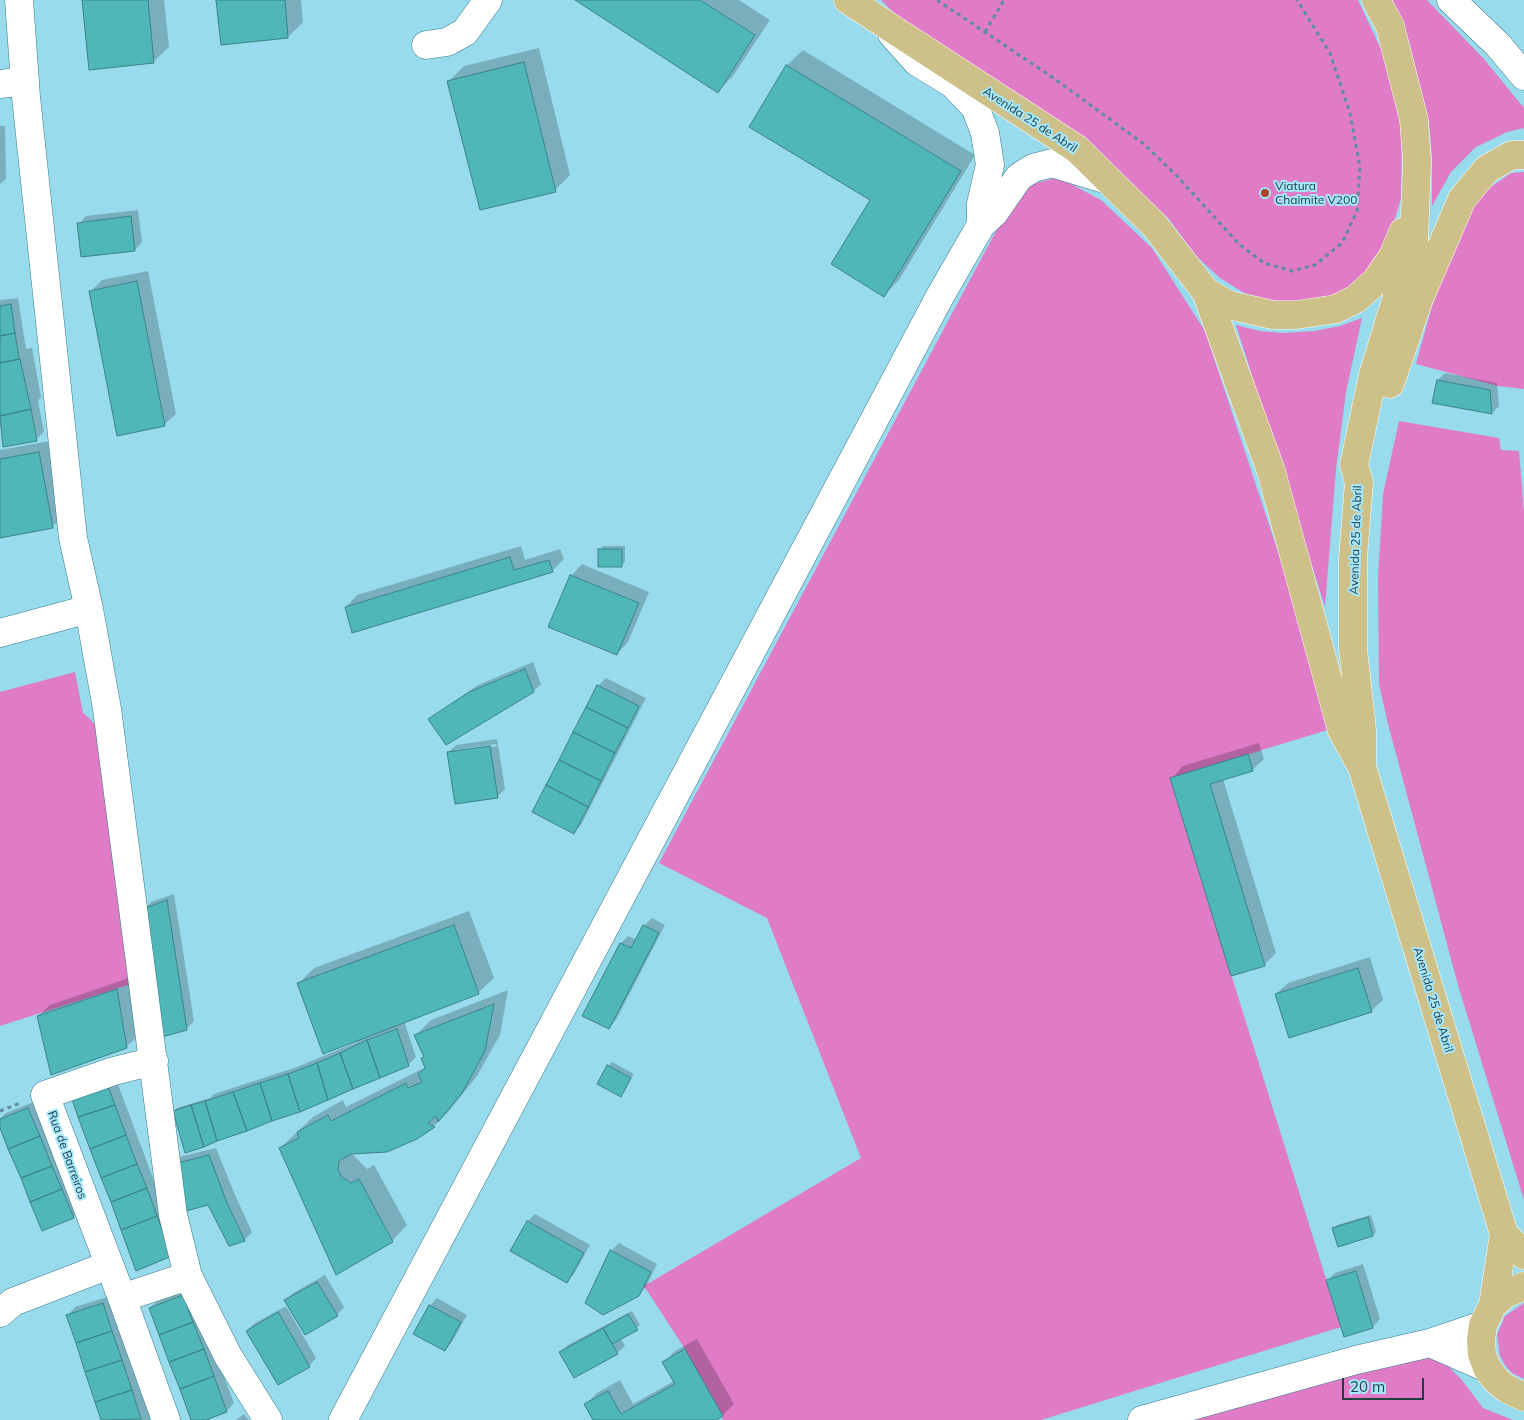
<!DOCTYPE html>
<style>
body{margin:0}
#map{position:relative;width:1524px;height:1420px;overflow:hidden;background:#98dbed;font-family:Mulish,sans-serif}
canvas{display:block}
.scale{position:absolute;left:1342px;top:1378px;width:82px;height:22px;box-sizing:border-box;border:2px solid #223e45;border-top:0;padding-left:6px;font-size:15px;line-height:18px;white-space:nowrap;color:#223e45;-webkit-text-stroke:4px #a5e8fb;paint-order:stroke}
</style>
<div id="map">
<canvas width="1524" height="1420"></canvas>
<div class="scale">20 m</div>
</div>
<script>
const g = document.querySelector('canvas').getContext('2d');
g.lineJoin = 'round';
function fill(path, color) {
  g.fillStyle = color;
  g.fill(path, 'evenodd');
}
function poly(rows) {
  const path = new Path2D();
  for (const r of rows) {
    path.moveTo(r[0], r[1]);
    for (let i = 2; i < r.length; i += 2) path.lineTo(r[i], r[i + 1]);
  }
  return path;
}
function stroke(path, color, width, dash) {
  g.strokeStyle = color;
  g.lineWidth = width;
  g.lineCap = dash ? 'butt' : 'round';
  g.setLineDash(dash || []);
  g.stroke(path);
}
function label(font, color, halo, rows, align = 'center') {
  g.font = font + ' Mulish,sans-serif';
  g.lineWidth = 4;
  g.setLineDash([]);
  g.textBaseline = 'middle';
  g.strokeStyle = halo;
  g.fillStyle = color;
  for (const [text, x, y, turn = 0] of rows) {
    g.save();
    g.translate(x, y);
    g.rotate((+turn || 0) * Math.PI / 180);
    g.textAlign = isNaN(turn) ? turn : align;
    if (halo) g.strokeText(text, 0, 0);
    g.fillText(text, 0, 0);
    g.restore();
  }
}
fill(poly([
 [881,0,1358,0,1389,66,1402,133,1401,199,1388,241,1368,277,1324,300,1280,303,1244,293,1220,278,1197,257,1168,218,1121,174,898,17],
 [1392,0,1427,0,1484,59,1524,108,1524,128,1507,132,1476,147,1451,172,1432,206,1432,157,1429,122,1409,41],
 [1524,172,1524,389,1498,386,1416,364,1432,306,1466,216,1485,191,1511,173],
 [1058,177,1101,200,1152,248,1205,331,1291,591,1331,729,1170,778,1341,1327,1041,1420,723,1420,685,1349,644,1286,861,1158,767,918,659,863,1019,188],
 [1362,318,1346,392,1336,469,1325,607,1236,325,1260,331,1283,333,1314,331,1340,326],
 [1399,421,1499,438,1501,450,1519,451,1524,512,1524,1200,1458,985,1388,724,1379,684,1378,577,1383,494],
 [75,672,83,713,92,721,109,745,131,984,0,1026,0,692],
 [1524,1303,1524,1379,1512,1373,1505,1365,1500,1356,1497,1335,1505,1316],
 [1414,1354,1434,1358,1448,1366,1462,1380,1483,1408,1513,1420,1178,1420]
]), '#e07bc8');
fill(poly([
 [83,0,164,0,169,47,153,62],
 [218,0,301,0,303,22,288,37],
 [577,0,739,0,770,20,733,76,718,91],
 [539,48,570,175,555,190,449,81,464,66],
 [803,50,975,155,899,280,884,295,871,199,750,126,787,65],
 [0,126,5,126,6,179,0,184],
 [138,210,142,242,135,250,79,224,86,216],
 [148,271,176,414,164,425,90,292,102,280],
 [18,298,26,349,32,348,41,397,38,401,44,432,36,439,4,446,0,424,0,300],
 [1445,373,1497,383,1499,406,1492,413,1438,380],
 [50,441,64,516,52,527,0,536,0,450],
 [521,546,525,560,560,549,564,559,552,571,346,607,357,595],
 [603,546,625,546,625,562,621,566,599,550],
 [582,564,649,592,628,642,617,654,571,576],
 [533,662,541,684,534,691,430,719,478,685],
 [606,678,646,698,581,825,574,832,598,686],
 [497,739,505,789,497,797,448,753,456,745],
 [496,744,497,746,455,752,455,750],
 [1259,743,1264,759,1252,770,1223,779,1276,953,1265,964,1232,974,1172,778,1183,766],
 [174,894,194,1021,186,1029,144,909,151,902],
 [469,911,494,978,478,993,404,1021,416,1057,408,1065,174,1112,177,1108,210,1098,214,1094,297,1067,357,1042,299,983,314,968],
 [652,918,665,925,616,1020,609,1028,621,943,628,936,637,940,644,926],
 [1370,957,1383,1000,1371,1011,1276,994,1288,983],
 [129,978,138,1036,126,1047,38,1016,50,1005],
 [508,990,500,1035,477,1076,449,1111,434,1126,416,1138,351,1153,367,1169,374,1165,407,1225,392,1241,280,1148,313,1117,343,1100,346,1107,422,1069,423,1071,426,1068,422,1059,425,1056,415,1036,431,1020],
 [612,1062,634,1074,621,1095,608,1066],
 [113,1071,179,1248,171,1255,70,1091],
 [36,1101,81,1209,73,1217,0,1125,0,1119,6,1113],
 [216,1148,235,1195,252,1232,245,1240,229,1244,209,1204,172,1165,179,1157],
 [535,1214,590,1245,574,1274,566,1282,511,1250,528,1221],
 [1371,1215,1376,1232,1373,1235,1338,1245,1333,1228,1337,1225],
 [619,1243,657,1264,646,1287,638,1295,611,1251],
 [1363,1264,1380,1319,1373,1327,1345,1335,1328,1280,1335,1273],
 [325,1275,344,1307,337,1315,286,1301,293,1293],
 [190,1288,234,1403,227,1411,203,1420,193,1420,150,1308,158,1300],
 [110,1296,151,1420,102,1420,68,1315,75,1307],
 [437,1298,467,1315,452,1342,445,1350,430,1306],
 [286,1306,316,1358,309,1366,247,1331,255,1323],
 [632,1311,640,1325,620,1338,625,1346,617,1353,561,1352,568,1345],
 [697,1339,734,1404,723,1415,714,1420,595,1420,586,1404,597,1393,620,1380,633,1404,674,1381,664,1362,675,1351],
 [244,1414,249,1420,236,1420]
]), '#0003');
const building = poly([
 [82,0,148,0,154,63,89,70,82,0],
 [216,0,285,0,288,38,221,45,216,0],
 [575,0,700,0,755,35,718,93,575,0],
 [524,62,556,192,480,210,447,81,524,62],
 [786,65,961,171,884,297,831,264,870,200,749,127,786,65],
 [131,216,135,251,81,257,77,223,131,216],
 [137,281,165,426,117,436,89,291,137,281],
 [11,304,15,333,0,336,0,306,11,304],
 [15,333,19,359,0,363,0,336,15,333],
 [20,359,31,409,0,416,0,363,20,359],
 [1437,380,1490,390,1492,414,1432,403,1437,380],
 [31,409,37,441,3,447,0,416,31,409],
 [39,452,53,528,0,538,0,459,39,452],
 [598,549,622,549,622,567,598,567,598,549],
 [510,557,514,570,549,560,553,572,352,633,345,607,510,557],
 [570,575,639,603,617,655,548,627,570,575],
 [525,669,534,692,446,745,428,719,469,692,525,669],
 [597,685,639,706,628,728,586,707,597,685],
 [586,707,628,728,615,753,573,732,586,707],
 [573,732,615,753,601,781,559,760,573,732],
 [490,746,498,798,455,804,447,752,490,746],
 [1248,754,1253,771,1210,784,1265,966,1231,976,1170,778,1248,754],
 [559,760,601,781,588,807,546,785,559,760],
 [546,785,588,807,574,834,532,812,546,785],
 [167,900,187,1030,162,1037,143,909,167,900],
 [454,925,479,994,323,1054,297,983,454,925],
 [643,925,659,933,609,1029,582,1016,620,943,631,948,643,925],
 [1358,968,1372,1012,1289,1038,1275,994,1358,968],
 [117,989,127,1048,51,1075,37,1016,117,989],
 [494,1004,485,1051,462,1093,438,1122,436,1116,428,1123,435,1127,417,1139,387,1152,351,1154,339,1161,338,1170,342,1177,351,1183,359,1179,393,1242,336,1275,279,1148,299,1138,297,1132,328,1115,331,1121,406,1083,408,1088,422,1082,418,1074,425,1068,421,1058,424,1057,414,1035,494,1004],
 [397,1029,409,1066,380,1078,367,1040,397,1029],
 [367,1040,380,1078,353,1089,340,1053,367,1040],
 [340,1053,353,1089,328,1100,317,1063,340,1053],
 [317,1063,328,1100,300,1112,288,1074,317,1063],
 [607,1065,631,1078,621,1097,597,1084,607,1065],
 [288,1074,300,1112,272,1121,260,1083,288,1074],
 [105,1078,115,1105,78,1117,69,1090,105,1078],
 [260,1083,272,1121,247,1131,233,1092,260,1083],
 [233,1092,247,1131,217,1141,205,1101,233,1092],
 [205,1101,217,1141,204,1147,191,1105,205,1101],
 [115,1105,126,1135,90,1149,78,1117,115,1105],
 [191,1105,204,1147,185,1153,173,1111,191,1105],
 [28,1108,40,1136,8,1149,0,1128,0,1119,28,1108],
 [126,1135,137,1164,101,1178,90,1149,126,1135],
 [40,1136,52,1166,21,1178,8,1149,40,1136],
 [209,1155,227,1203,245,1241,229,1246,208,1205,179,1213,170,1165,209,1155],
 [137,1164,147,1188,111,1202,101,1178,137,1164],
 [52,1166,62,1189,30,1202,21,1178,52,1166],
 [147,1188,157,1216,121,1230,111,1202,147,1188],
 [62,1189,74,1218,42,1231,30,1202,62,1189],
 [157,1216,172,1256,136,1271,121,1230,157,1216],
 [1368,1217,1373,1236,1338,1247,1332,1228,1368,1217],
 [527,1221,584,1253,567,1283,510,1251,527,1221],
 [610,1250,651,1272,639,1296,603,1315,585,1303,610,1250],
 [1356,1271,1373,1328,1344,1337,1326,1280,1356,1271],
 [317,1282,338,1316,305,1335,284,1300,317,1282],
 [183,1295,193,1322,159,1335,149,1308,183,1295],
 [103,1303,112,1331,76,1343,66,1315,103,1303],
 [429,1305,461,1322,445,1351,413,1334,429,1305],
 [278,1312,310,1367,278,1385,246,1331,278,1312],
 [628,1314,638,1330,612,1344,603,1328,628,1314],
 [193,1322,204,1349,169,1362,159,1335,193,1322],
 [603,1328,618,1354,574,1378,559,1352,603,1328],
 [112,1331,122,1360,85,1372,76,1343,112,1331],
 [204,1349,214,1376,180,1389,169,1362,204,1349],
 [685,1349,723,1416,717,1420,593,1420,584,1404,608,1391,621,1414,675,1384,662,1362,685,1349],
 [122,1360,132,1390,95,1402,85,1372,122,1360],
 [214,1376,227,1412,206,1420,191,1420,180,1389,214,1376],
 [132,1390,141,1419,101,1420,95,1402,132,1390]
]);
fill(building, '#4fb7b8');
stroke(building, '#3a8384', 1);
const street = poly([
 [19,0,26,97,73,538,89,609,107,709,173,1215,188,1276,228,1356,268,1420],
 [1451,0,1498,45,1524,76],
 [426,45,447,42,465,32,488,0],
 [0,84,25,81],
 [0,633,89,609],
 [154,1061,114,1071,45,1095,122,1298,188,1276],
 [122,1298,166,1420],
 [0,1313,13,1302,109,1265],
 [1430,1343,1487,1368],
 [1142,1420,1356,1360,1430,1343,1483,1325]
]);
const secondary = poly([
 [892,34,917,62,953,84,975,107,985,133,990,165,981,204,981,225],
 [343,1420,939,298,981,225,994,213,1019,177,1033,168,1052,163,1105,179]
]);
const primary = poly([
 [848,0,1077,149,1155,226,1206,292,1271,471,1342,731,1362,767,1504,1234,1493,1305],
 [1206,292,1229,305,1273,315,1296,315,1336,309,1356,299,1376,281,1393,256,1403,232],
 [1390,384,1419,299,1462,199,1487,169,1512,155,1524,155],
 [1362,762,1362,730,1353,649,1353,558,1359,482,1354,465,1373,375,1414,241,1417,161,1414,120,1390,26,1376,0],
 [1504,1234,1524,1255],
 [1524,1286,1505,1294,1493,1305,1483,1325,1481,1340,1482,1354,1487,1368,1496,1380,1507,1389,1524,1397]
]);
stroke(street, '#36798a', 29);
stroke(secondary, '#36798a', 29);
stroke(primary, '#fff', 29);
stroke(poly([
 [937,0,1052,77,1144,144,1176,175,1239,244,1264,263,1292,271,1315,265,1342,243,1357,211,1360,167,1350,113,1330,53,1297,0],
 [985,32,1004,0],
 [0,1111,20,1103]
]), '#5e8d9a', 3, [4, 4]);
stroke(street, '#fff', 28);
stroke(secondary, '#fff', 28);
stroke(primary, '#cdc088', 28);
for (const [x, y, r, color] of [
 [1265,193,5,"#ad4426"]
]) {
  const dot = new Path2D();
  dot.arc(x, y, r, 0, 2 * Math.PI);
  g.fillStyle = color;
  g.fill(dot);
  stroke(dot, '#a5e8fb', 2);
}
label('12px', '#223e45', '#a5e8fb', [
 ["Avenida 25 de Abril",1030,120,33],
 ["Avenida 25 de Abril",1356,540,-88],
 ["Avenida 25 de Abril",1433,1000,73],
 ["Rua de Barreiros",67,1155,70]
]);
label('12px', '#223e45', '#a5e8fb', [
 ["Viatura",1275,186],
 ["Chaimite V200",1275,200]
], 'left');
</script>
